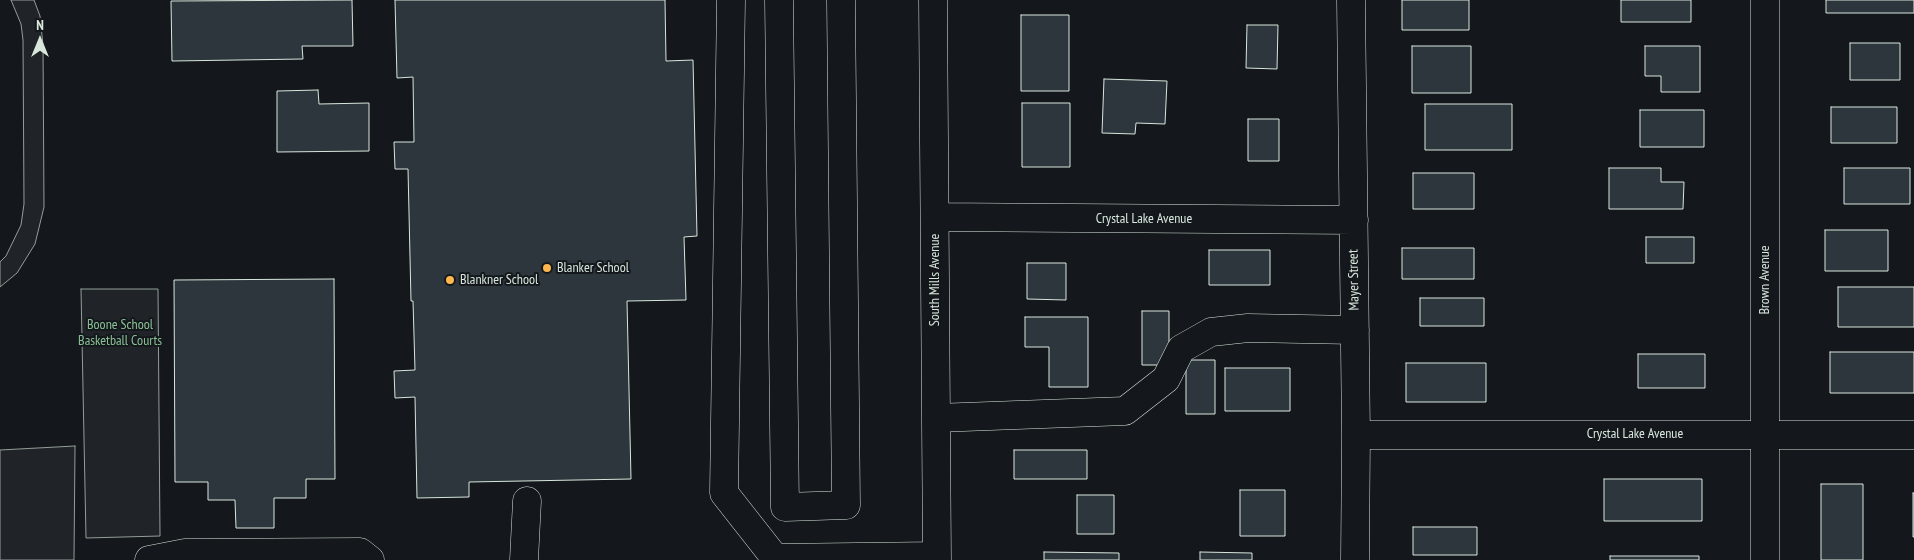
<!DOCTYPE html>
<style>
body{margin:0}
#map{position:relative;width:1914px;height:560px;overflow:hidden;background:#14181c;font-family:"PT Sans Narrow",sans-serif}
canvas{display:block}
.north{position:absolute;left:15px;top:15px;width:50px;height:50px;-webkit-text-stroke:4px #14181c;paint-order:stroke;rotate:0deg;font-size:14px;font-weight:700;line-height:20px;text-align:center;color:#d8e6dc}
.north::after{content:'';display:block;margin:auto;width:18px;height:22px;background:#d8e6dc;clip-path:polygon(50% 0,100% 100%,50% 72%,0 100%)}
</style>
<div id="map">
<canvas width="1914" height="560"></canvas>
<div class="north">N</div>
</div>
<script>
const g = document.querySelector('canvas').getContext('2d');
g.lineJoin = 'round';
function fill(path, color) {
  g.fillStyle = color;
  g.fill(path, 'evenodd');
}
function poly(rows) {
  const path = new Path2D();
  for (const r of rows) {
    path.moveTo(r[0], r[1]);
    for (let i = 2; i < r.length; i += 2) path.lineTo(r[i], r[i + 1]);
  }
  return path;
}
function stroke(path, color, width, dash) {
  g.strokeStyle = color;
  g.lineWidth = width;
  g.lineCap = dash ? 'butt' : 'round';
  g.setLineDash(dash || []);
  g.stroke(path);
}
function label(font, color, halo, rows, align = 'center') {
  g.font = font + ' "PT Sans Narrow",sans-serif';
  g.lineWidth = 4;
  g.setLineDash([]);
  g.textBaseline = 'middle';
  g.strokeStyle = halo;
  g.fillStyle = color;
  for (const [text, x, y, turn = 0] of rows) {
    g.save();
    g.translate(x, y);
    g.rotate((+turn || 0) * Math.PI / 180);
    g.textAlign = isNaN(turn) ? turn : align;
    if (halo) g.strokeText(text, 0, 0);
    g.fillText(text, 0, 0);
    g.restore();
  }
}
const green = poly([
 [11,0,34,0,40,16,43,45,44,207,35,244,17,273,0,287,0,262,6,256,21,225,24,204,23,40,21,24,11,0],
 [81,289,158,289,160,536,86,538,81,289],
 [75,446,74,560,0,560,0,450,75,446]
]);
fill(green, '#202428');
stroke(green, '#939e99', 1);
const building = poly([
 [352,0,353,46,302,46,303,59,172,61,171,1,352,0],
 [395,0,665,0,666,61,693,60,697,236,684,237,686,300,627,301,631,479,469,482,469,497,417,498,415,397,395,398,394,371,415,370,413,301,411,301,408,169,395,169,394,142,414,142,413,77,397,78,395,0],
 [1402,0,1469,0,1469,30,1402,30,1402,0],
 [1621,0,1691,0,1691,22,1621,22,1621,0],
 [1826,0,1914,0,1914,13,1826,13,1826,0],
 [1021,15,1069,15,1069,91,1021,91,1021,15],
 [1247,25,1278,25,1277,69,1246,68,1247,25],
 [1850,43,1900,43,1900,80,1850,80,1850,43],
 [1412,46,1471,46,1471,93,1412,93,1412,46],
 [1645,46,1700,46,1700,92,1661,92,1661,76,1645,76,1645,46],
 [1104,79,1167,81,1165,124,1136,123,1135,134,1102,133,1104,79],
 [318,90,319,104,369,103,369,151,277,152,277,91,318,90],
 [1022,103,1070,103,1070,167,1022,167,1022,103],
 [1425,104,1512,104,1512,150,1425,150,1425,104],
 [1831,107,1897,107,1897,143,1831,143,1831,107],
 [1640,110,1704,110,1704,147,1640,147,1640,110],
 [1248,119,1279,119,1279,161,1248,161,1248,119],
 [1609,168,1661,168,1661,182,1684,182,1683,209,1609,209,1609,168],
 [1844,168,1910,168,1910,204,1844,204,1844,168],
 [1413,173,1474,173,1474,209,1413,209,1413,173],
 [1825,230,1888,230,1888,271,1825,271,1825,230],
 [1646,237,1694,237,1694,263,1646,263,1646,237],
 [1402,248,1474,248,1474,279,1402,279,1402,248],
 [1209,250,1270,250,1270,285,1209,285,1209,250],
 [1027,263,1066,263,1066,300,1027,299,1027,263],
 [334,279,335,479,306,479,306,498,274,498,274,528,236,528,235,500,208,500,208,482,175,482,174,280,334,279],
 [1838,287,1914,287,1914,327,1838,327,1838,287],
 [1420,298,1484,298,1484,326,1420,326,1420,298],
 [1142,311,1169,311,1169,365,1142,365,1142,311],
 [1025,317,1088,317,1088,387,1049,387,1049,347,1025,347,1025,317],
 [1830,352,1914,352,1914,393,1830,393,1830,352],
 [1638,354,1705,354,1705,388,1638,388,1638,354],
 [1186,360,1215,360,1215,414,1186,414,1186,360],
 [1406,363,1486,363,1486,402,1406,402,1406,363],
 [1225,368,1290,368,1290,411,1225,411,1225,368],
 [1014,450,1087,450,1087,479,1014,479,1014,450],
 [1604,479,1702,479,1702,521,1604,521,1604,479],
 [1821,484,1863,484,1863,560,1821,560,1821,484],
 [1240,490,1285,490,1285,536,1240,536,1240,490],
 [1913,493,1914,493,1914,537,1913,537,1913,493],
 [1077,495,1114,495,1114,534,1077,534,1077,495],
 [1413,527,1477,527,1477,555,1413,555,1413,527],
 [1044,552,1119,553,1119,560,1044,560,1044,552],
 [1200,552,1252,553,1252,560,1200,560,1200,552],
 [1610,556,1699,556,1699,560,1610,560,1610,556]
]);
fill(building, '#2c363c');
stroke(building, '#d8e6dc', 1);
const minor = poly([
 [731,0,724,493,775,558,937,556],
 [779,0,785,507,846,505,841,0],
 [933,0,937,560],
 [1351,0,1356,435,1355,560],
 [1765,0,1765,560],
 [935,217,1354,220],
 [936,418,1125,411,1166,379,1181,349,1211,332,1248,328,1355,330],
 [1356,435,1914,435],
 [149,560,185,553,360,552,370,560],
 [524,560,527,501]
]);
stroke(minor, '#d8e6dc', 29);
stroke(minor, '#14181c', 28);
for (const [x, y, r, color] of [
 [547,268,5,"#ffb74d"],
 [450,280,5,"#ffb74d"]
]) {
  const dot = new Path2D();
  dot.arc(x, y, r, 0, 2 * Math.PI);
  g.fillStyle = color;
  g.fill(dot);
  stroke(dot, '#14181c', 2);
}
label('14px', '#d8e6dc', '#14181c', [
 ["Crystal Lake Avenue",1144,219],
 ["South Mills Avenue",935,280,-90],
 ["Mayer Street",1354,280,-91],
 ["Brown Avenue",1765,280,-90],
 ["Crystal Lake Avenue",1635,434]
]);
label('14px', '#d8e6dc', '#14181c', [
 ["Blanker School",557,268],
 ["Blankner School",460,280]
], 'left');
label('14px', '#8ac095', '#14181c', [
 ["Boone School",120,325],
 ["Basketball Courts",120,341]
]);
</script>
